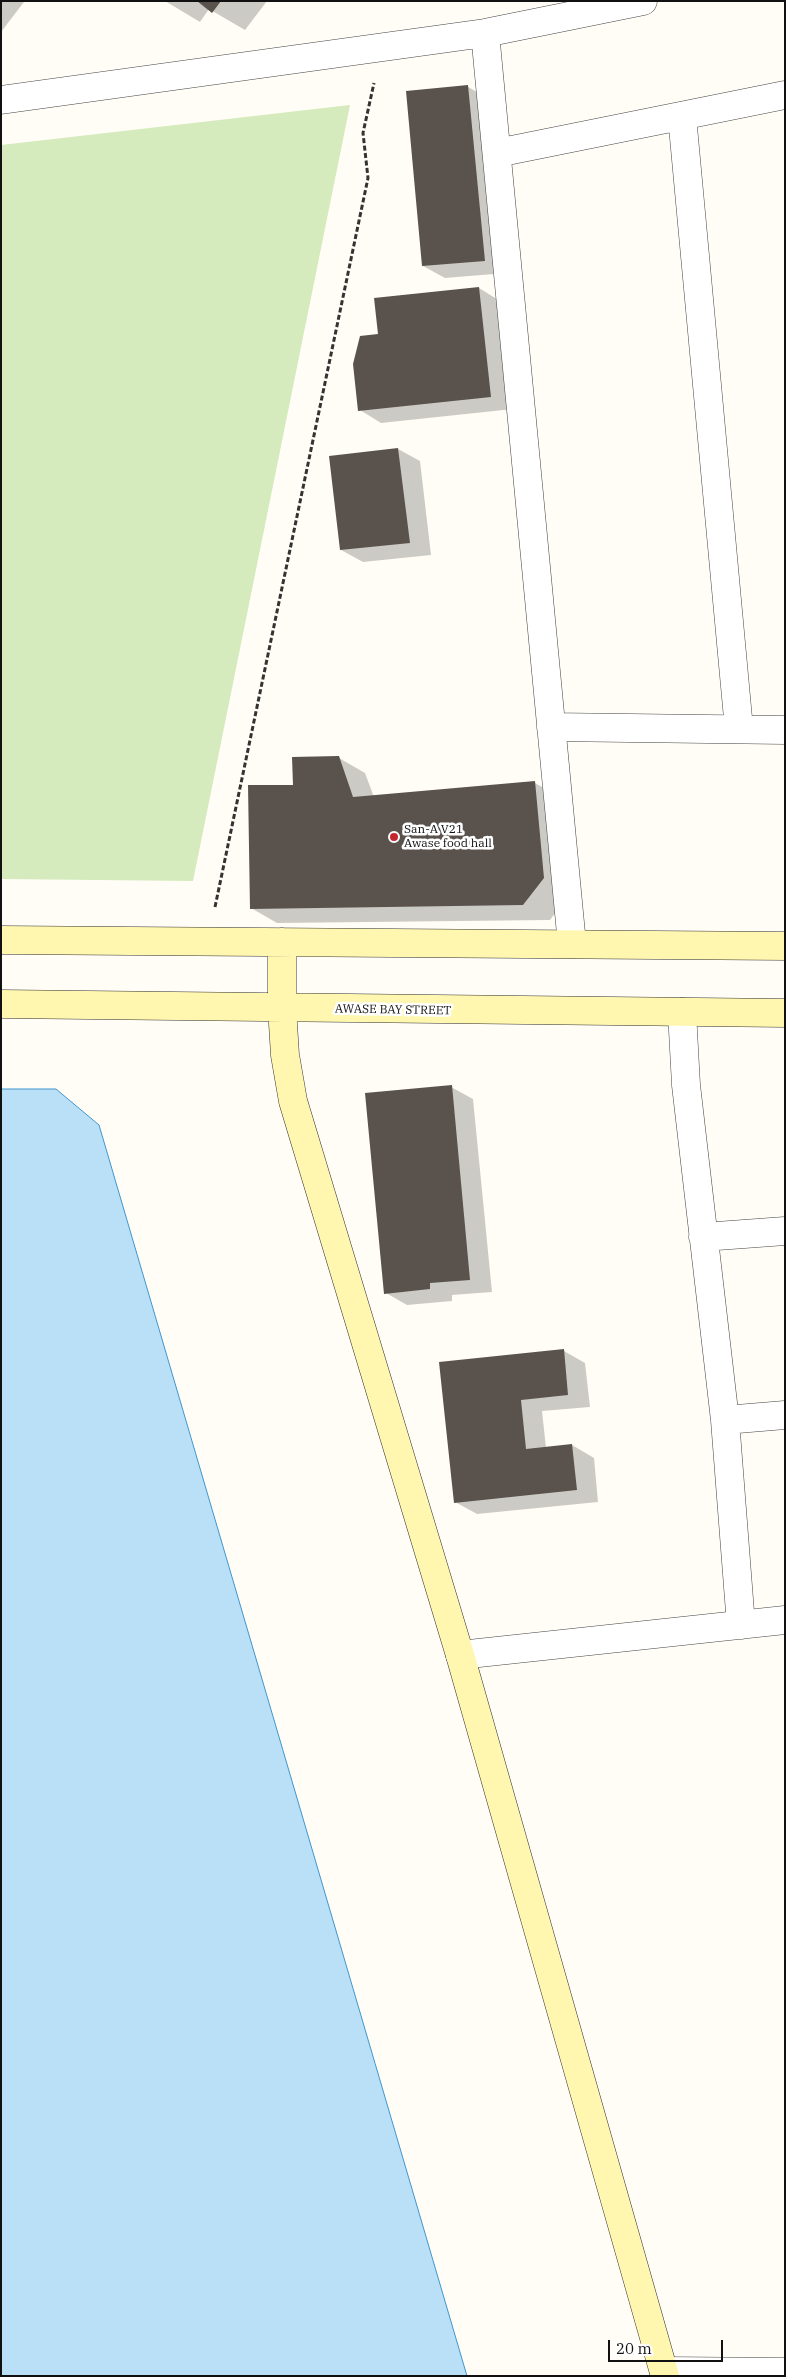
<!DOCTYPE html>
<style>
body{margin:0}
#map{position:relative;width:786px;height:2377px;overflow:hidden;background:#fffdf5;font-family:"IBM Plex Serif",serif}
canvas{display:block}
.frame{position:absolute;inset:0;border:2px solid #111;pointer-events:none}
.scale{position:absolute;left:608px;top:2340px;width:115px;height:22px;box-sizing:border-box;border:2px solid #111;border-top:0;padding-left:6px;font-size:15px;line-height:18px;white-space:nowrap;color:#111;-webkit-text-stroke:4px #fff;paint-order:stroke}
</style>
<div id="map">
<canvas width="786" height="2377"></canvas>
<div class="frame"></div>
<div class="scale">20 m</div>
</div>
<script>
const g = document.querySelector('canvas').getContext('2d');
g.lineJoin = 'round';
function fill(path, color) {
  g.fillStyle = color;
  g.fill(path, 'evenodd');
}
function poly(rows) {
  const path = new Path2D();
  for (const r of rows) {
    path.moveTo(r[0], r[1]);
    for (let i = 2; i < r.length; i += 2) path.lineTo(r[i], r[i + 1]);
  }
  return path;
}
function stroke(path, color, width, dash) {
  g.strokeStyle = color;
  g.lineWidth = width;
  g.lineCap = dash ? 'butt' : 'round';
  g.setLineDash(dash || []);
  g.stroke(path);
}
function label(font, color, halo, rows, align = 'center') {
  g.font = font + ' "IBM Plex Serif",serif';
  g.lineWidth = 5;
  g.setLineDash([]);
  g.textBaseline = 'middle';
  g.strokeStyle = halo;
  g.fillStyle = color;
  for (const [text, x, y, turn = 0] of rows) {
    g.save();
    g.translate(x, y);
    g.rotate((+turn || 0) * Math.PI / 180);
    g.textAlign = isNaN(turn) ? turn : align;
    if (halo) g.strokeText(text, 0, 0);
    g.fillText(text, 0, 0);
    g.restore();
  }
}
fill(poly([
 [350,105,193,881,1,879,1,145]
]), '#d5ebbd');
const water = poly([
 [1,1089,56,1089,99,1125,467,2376,1,2376,1,1089]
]);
fill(water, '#b9e0f7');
stroke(water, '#3f96cf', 1);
fill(poly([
 [1,1,24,2,1,32],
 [165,1,267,1,245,30,209,9,200,22],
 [468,87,490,99,506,273,445,278,423,266],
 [479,288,500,301,513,409,381,423,360,410,380,335],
 [398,449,420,461,431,555,363,562,341,550],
 [339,758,365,773,374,797,535,783,561,798,570,893,550,920,277,923,251,908,294,786],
 [451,1087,473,1099,492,1292,452,1295,452,1301,407,1305,386,1293],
 [564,1351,585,1363,590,1407,542,1411,546,1448,572,1445,594,1458,598,1502,477,1514,455,1502,440,1363]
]), '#0003');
fill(poly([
 [197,1,221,1,212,13],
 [468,85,485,261,422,266,406,91],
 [479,287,491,397,358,411,353,364,360,336,378,334,374,298],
 [398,448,410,543,340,550,329,456],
 [339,756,353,797,535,781,544,878,523,905,250,909,248,785,293,785,292,757],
 [452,1085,470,1280,430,1283,430,1289,384,1294,365,1093],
 [564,1349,568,1395,521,1400,526,1449,572,1444,577,1490,454,1503,439,1362]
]), '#5a524d');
const street = poly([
 [485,33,572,944],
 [1,100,485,33,643,1],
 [682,116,739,729],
 [497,153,785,95],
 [551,727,785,730],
 [682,1012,686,1085,725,1420,741,1625],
 [703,1237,785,1231],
 [725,1420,785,1415],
 [460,1655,785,1620],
 [664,2371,785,2372]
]);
const secondary = poly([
 [1,940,785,946],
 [282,942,282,1008,285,1055,293,1101,460,1655,665,2376],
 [1,1004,785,1013]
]);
stroke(street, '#444', 29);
stroke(secondary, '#333', 29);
stroke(poly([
 [215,907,368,178,363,133,374,83]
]), '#333', 3, [5, 2.5]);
stroke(street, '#fff', 28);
stroke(secondary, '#fff6b0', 28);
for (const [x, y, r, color] of [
 [394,837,5,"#c4262e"]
]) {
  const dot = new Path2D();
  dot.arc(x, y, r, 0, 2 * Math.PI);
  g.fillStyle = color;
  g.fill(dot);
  stroke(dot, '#fff', 2);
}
label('12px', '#111', '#fff', [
 ["San-A V21",404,830],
 ["Awase food hall",404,844]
], 'left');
label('12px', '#111', '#fff', [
 ["AWASE BAY STREET",393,1010,1]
]);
</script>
